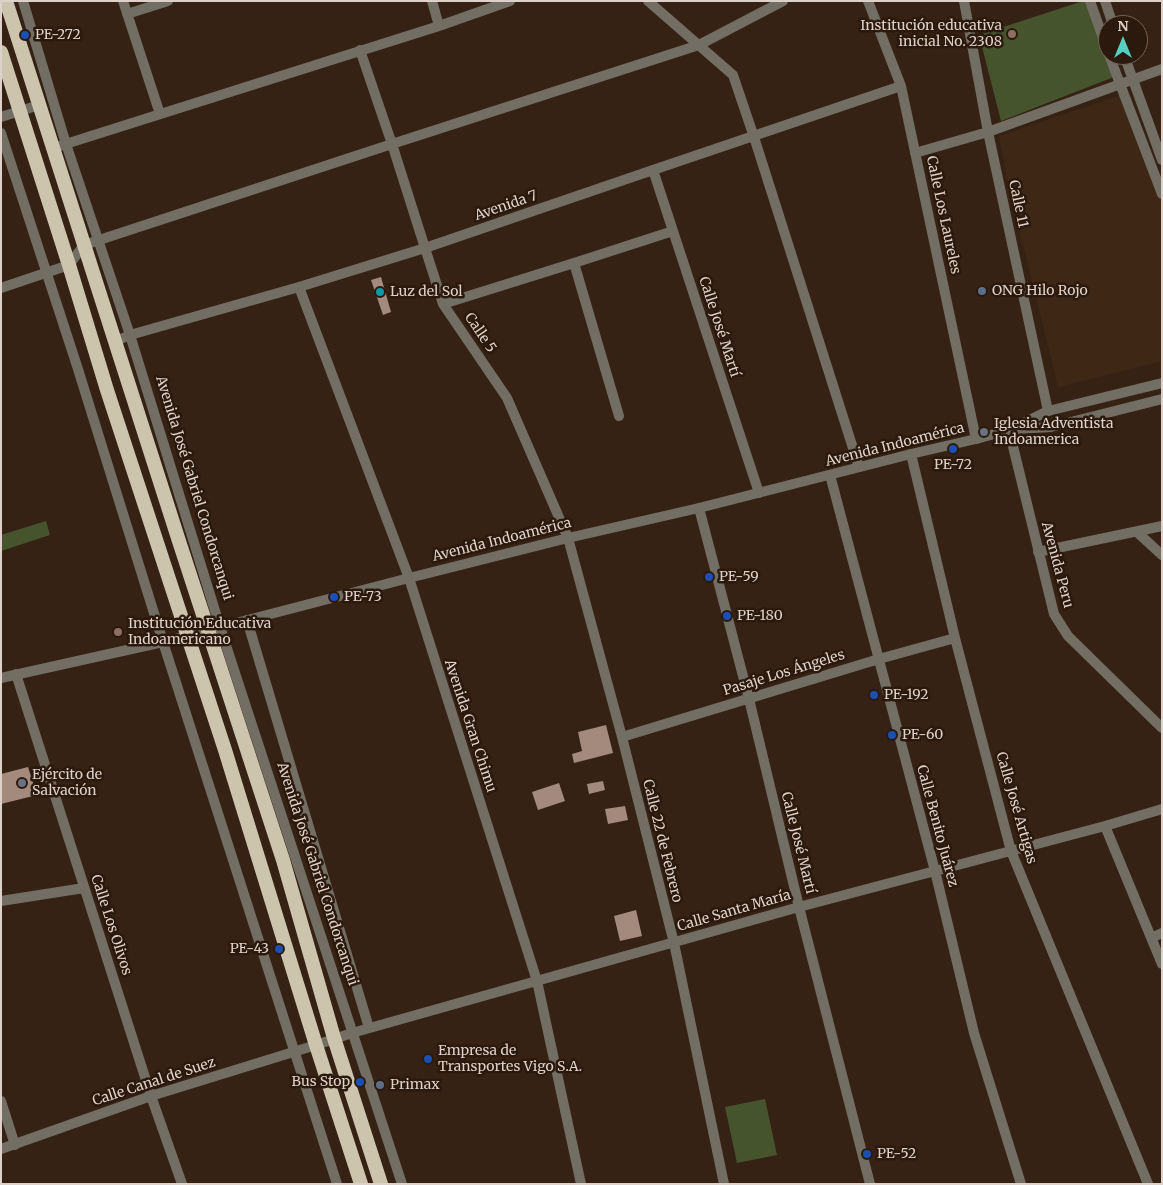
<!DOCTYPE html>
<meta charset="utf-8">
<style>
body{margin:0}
#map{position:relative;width:1163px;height:1185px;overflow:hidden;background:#352215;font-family:Merriweather,serif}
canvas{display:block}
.frame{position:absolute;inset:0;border:2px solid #ded1c9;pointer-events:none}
.north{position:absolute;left:1098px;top:15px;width:50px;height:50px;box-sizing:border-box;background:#2a190c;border:1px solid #726358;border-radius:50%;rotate:0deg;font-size:14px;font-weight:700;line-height:20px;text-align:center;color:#ded1c9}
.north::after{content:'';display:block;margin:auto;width:18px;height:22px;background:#56cec3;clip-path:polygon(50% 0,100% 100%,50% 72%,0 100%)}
</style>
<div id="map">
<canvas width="1163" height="1185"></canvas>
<div class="frame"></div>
<div class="north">N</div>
</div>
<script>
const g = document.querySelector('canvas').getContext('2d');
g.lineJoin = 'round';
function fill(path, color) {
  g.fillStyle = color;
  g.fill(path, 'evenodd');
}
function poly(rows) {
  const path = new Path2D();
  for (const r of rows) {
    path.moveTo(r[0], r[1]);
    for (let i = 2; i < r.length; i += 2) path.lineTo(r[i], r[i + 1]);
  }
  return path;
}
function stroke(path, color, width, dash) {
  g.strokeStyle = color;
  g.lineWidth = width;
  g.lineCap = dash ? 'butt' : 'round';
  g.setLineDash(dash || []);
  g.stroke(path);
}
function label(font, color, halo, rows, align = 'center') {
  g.font = font + ' Merriweather,serif';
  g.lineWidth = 5;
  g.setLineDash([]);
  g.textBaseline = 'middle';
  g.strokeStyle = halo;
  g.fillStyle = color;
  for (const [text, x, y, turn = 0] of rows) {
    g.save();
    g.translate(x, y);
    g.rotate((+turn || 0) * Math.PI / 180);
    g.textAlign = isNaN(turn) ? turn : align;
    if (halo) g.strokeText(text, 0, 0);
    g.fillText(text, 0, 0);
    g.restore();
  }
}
fill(poly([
 [1124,94,1162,205,1162,361,1058,387,1009,187,999,136]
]), '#3f2715');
fill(poly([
 [1083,1,1088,1,1114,77,1001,121,979,35],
 [46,521,50,535,1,551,1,535],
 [765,1099,777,1155,737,1163,725,1107]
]), '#46542d');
fill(poly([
 [381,277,391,312,383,315,371,280],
 [606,725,613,753,574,763,572,754,582,751,578,732],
 [28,767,37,795,1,804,1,774],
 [603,781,605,790,589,794,587,784],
 [559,783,565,801,538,810,532,792],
 [625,806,628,820,608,824,605,809],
 [636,910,642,936,620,941,614,916]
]), '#a38a7c');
stroke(poly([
 [123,1,160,114],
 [432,1,439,26],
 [648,1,733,75,754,137,859,467],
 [868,1,901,86,976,439],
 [964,1,988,132,1048,411],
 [127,14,168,1],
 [360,50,392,144,425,248,443,304,507,398,568,538,622,737,674,943,724,1184],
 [1,117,39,105],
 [53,148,439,26,510,1],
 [915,153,988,132,1162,69],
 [653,170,759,493],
 [574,263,619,416],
 [299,287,409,578],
 [1,288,69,265,84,245,392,144,699,45,783,1],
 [443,304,574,263,673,231],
 [116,341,130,335,299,287,425,248,653,170,901,86],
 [911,454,955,638,1011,851,1148,1184],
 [830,475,935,871,974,1033,1021,1184],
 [699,508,749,699,799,907,870,1184],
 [1137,532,1162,555],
 [1038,552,1162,526],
 [247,620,369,1028],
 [16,674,151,1096,182,1184],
 [622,737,879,659,955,638],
 [1105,826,1162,964],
 [1,901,84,888],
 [1151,938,1162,933],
 [1,1101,15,1145],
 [1,1149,151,1096,316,1045,352,1033,799,907,1105,826,1162,809]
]), '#726e64', 10);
stroke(poly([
 [23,1,66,144,130,335,220,627,402,1184],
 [1090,1,1108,52],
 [1105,1,1113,25],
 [1109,55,1162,194],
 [1124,55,1162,160],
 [1,133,77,366,163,642,337,1184],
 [1015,429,1051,427,1162,399],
 [1009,430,1054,614,1068,636,1162,728],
 [409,578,537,981,581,1184],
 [1,678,163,642,409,578,568,538,699,508,911,454,976,439,1009,430,1048,411,1162,383]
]), '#726e64', 10);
stroke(poly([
 [6,1,178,538,283,860,334,1038,381,1184],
 [1,52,69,265,107,390,225,750,316,1045,361,1184]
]), '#ccc4ac', 14);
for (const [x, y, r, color] of [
 [1012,34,5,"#8d6e63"],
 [25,35,5,"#1a4fb4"],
 [982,291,5,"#5c6f8a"],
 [380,292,5,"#0f9aa8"],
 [984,432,5,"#6b7280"],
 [953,449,5,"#1a4fb4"],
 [709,577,5,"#1a4fb4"],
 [334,597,5,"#1a4fb4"],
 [727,616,5,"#1a4fb4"],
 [118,632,5,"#8d6e63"],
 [874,695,5,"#1a4fb4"],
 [892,735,5,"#1a4fb4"],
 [22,783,5,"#6b7280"],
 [279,949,5,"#1a4fb4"],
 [428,1059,5,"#1a4fb4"],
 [360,1082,5,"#1a4fb4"],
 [380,1085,5,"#5c6f8a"],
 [867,1154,5,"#1a4fb4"]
]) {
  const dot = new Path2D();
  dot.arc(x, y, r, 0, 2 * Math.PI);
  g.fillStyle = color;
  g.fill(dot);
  stroke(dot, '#2a190c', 2);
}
label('14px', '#ded1c9', '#2a190c', [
 ["Institución educativa",1002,26,"right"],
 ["inicial No. 2308",1002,42,"right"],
 ["PE-272",35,35],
 ["ONG Hilo Rojo",992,291],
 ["Luz del Sol",390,292],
 ["Iglesia Adventista",994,424],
 ["Indoamerica",994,440],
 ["PE-72",953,465,"center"],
 ["PE-59",719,577],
 ["PE-73",344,597],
 ["PE-180",737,616],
 ["Institución Educativa",128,624],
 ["Indoamericano",128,640],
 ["PE-192",884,695],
 ["PE-60",902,735],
 ["Ejército de",32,775],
 ["Salvación",32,791],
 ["PE-43",269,949,"right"],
 ["Empresa de",438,1051],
 ["Transportes Vigo S.A.",438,1067],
 ["Bus Stop",350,1082,"right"],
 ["Primax",390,1085],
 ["PE-52",877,1154]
], 'left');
label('14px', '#ded1c9', '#2a190c', [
 ["Calle 11",1018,204,78],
 ["Avenida 7",506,206,-19],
 ["Calle Los Laureles",943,215,78],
 ["Calle José Martí",719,327,72],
 ["Calle 5",480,333,56],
 ["Avenida Indoamérica",895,445,-14],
 ["Avenida José Gabriel Condorcanqui",194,488,73],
 ["Avenida Indoamérica",502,540,-14],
 ["Avenida Peru",1057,565,75],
 ["Pasaje Los Ángeles",784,673,-17],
 ["Avenida Gran Chimu",470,726,72],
 ["Calle José Artigas",1016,808,74],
 ["Calle Benito Juárez",937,826,75],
 ["Calle 22 de Febrero",662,841,76],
 ["Calle José Martí",798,843,76],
 ["Avenida José Gabriel Condorcanqui",317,874,72],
 ["Calle Santa María",734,911,-16],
 ["Calle Los Olivos",111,925,72],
 ["Calle Canal de Suez",154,1082,-18]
]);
</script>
